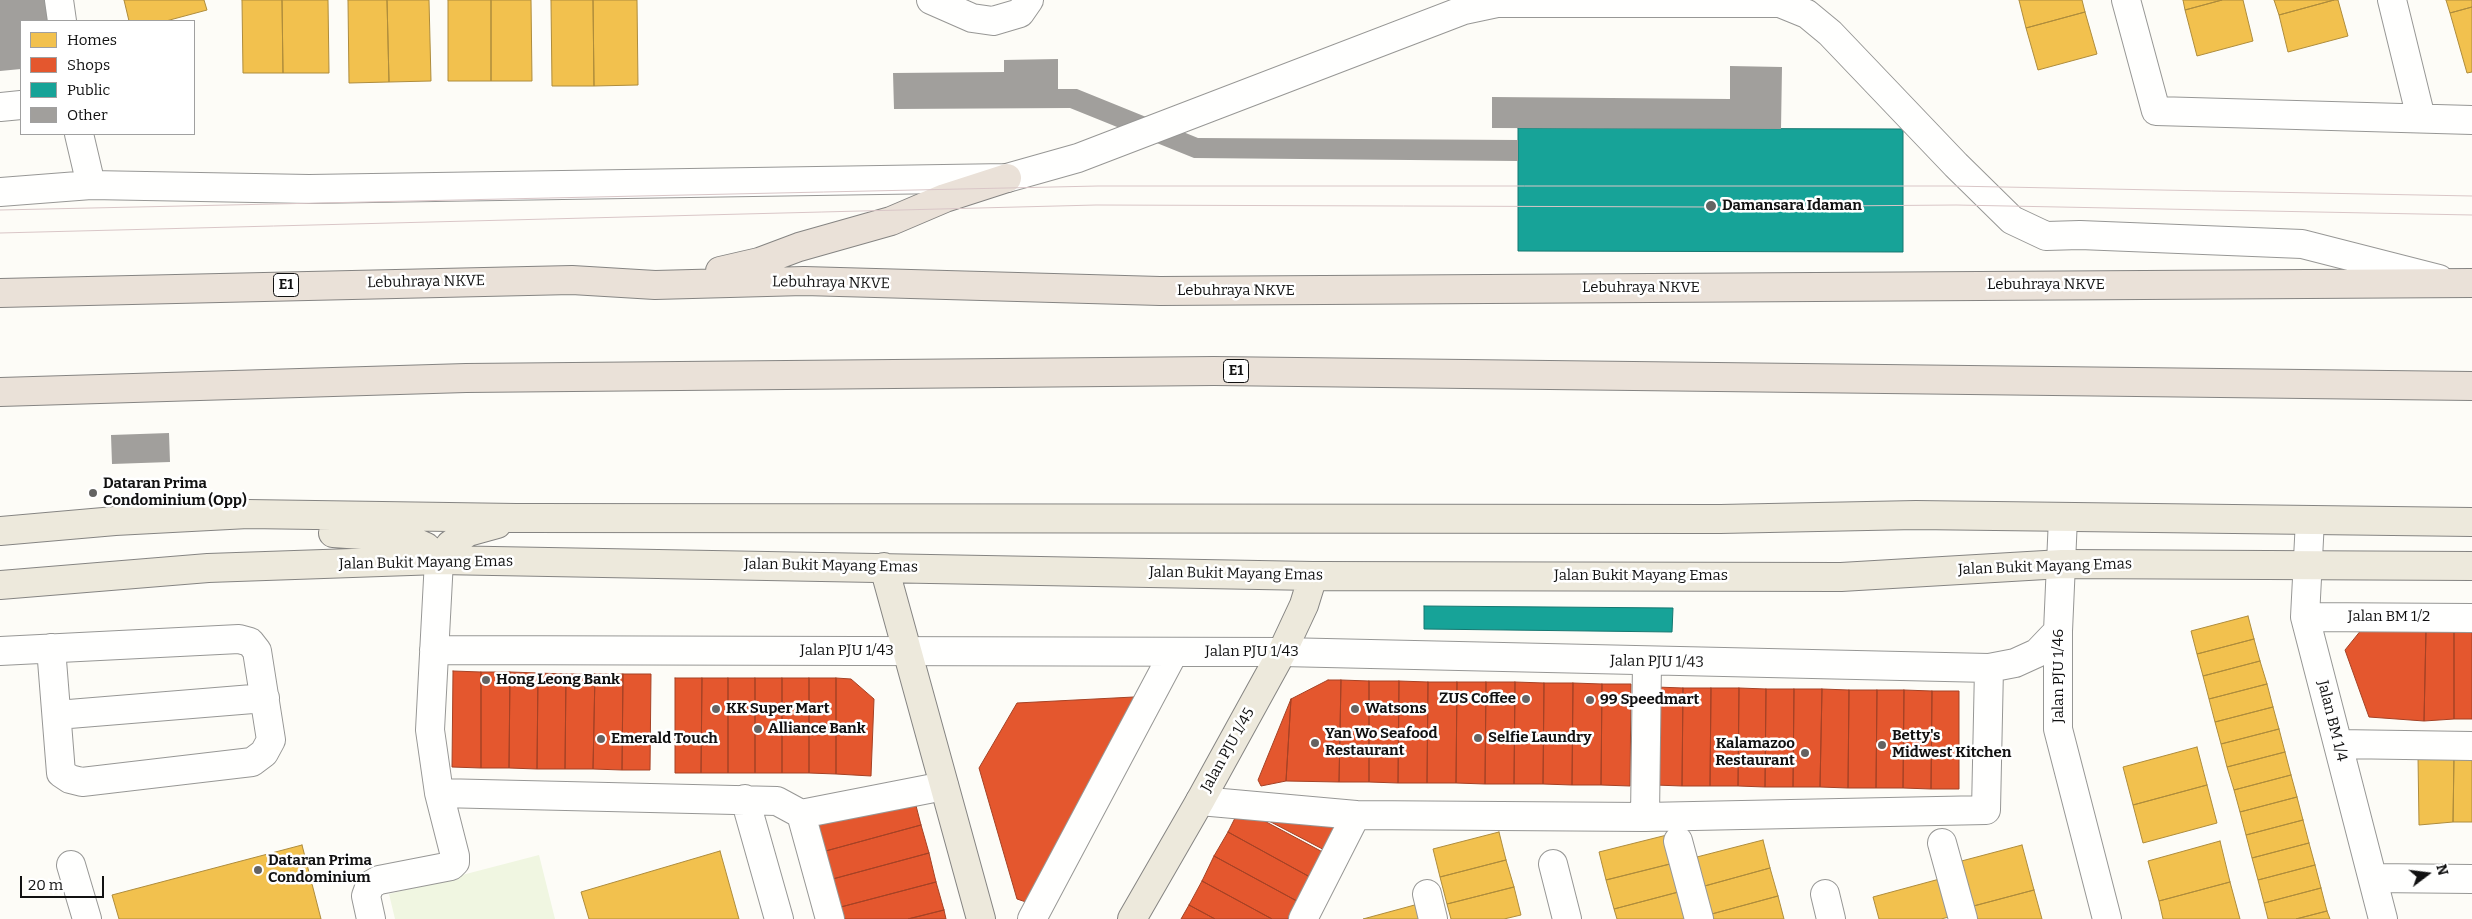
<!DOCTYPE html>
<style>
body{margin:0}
#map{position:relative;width:2472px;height:919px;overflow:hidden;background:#fdfcf7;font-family:Bitter,serif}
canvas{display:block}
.legend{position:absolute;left:20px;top:20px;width:175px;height:115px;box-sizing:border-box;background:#fff;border:1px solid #a0a0a0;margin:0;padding:6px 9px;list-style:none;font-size:15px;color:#111}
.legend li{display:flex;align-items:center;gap:10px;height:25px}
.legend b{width:25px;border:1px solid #a0a0a0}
.north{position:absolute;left:2402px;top:849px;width:50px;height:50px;-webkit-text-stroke:4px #fff;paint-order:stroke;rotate:75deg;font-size:14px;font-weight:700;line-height:20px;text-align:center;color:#111}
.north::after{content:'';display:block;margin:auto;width:18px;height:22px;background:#111;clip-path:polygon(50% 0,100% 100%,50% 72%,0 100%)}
.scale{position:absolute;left:20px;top:876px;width:84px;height:22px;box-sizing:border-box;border:2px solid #111;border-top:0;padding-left:6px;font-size:15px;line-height:18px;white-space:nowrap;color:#111;-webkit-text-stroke:4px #fff;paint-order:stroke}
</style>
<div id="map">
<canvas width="2472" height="919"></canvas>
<ul class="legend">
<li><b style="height:14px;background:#f2c14e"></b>Homes</li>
<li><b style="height:14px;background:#e4572e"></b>Shops</li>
<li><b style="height:14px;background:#17a398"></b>Public</li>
<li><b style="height:14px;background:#a19f9c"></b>Other</li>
</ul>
<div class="north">N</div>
<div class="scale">20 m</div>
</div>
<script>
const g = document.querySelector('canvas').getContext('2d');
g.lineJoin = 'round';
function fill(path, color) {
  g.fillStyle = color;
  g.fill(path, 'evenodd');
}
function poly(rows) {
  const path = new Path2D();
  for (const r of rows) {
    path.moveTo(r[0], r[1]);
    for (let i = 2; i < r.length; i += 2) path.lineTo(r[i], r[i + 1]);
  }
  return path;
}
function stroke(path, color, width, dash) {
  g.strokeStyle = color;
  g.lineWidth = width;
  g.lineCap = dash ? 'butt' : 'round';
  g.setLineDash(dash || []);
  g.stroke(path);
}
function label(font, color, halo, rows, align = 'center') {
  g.font = font + ' Bitter,serif';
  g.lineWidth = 5;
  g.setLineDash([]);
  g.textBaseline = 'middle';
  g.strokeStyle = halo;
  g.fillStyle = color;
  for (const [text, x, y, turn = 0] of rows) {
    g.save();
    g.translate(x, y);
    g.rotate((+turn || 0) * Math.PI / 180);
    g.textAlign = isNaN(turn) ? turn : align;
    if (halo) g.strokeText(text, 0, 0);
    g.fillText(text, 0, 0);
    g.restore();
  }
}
fill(poly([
 [539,855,555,919,395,919,389,894]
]), '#f0f6e1');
const homes = poly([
 [124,0,204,0,207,10,166,21,129,21,124,0],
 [242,0,282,0,283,73,243,73,242,0],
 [282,0,328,0,329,73,283,73,282,0],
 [348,0,387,0,389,82,349,83,348,0],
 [387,0,429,0,431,81,389,82,387,0],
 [448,0,491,0,491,81,448,81,448,0],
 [491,0,531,0,532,81,491,81,491,0],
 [551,0,593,0,594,86,552,86,551,0],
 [593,0,637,0,638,85,594,86,593,0],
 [2019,0,2082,0,2085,12,2026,28,2019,0],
 [2183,0,2222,0,2185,10,2183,0],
 [2222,0,2243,0,2253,41,2197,56,2185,10,2222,0],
 [2274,0,2334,0,2279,15,2274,0],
 [2334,0,2338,0,2348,36,2288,52,2279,15,2334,0],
 [2446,0,2472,0,2472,7,2450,13,2446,0],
 [2472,7,2472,72,2467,73,2450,13,2472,7],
 [2085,12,2097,54,2038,70,2026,28,2085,12],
 [2248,616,2254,639,2197,654,2191,631,2248,616],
 [2254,639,2260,661,2203,676,2197,654,2254,639],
 [2260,661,2267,684,2209,699,2203,676,2260,661],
 [2267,684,2273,707,2215,722,2209,699,2267,684],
 [2273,707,2279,729,2221,744,2215,722,2273,707],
 [2279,729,2285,752,2227,767,2221,744,2279,729],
 [2197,747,2207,785,2133,805,2123,767,2197,747],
 [2285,752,2291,775,2234,790,2227,767,2285,752],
 [2418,756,2454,756,2453,822,2419,825,2418,756],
 [2454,756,2472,756,2472,822,2453,822,2454,756],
 [2291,775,2297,797,2240,812,2234,790,2291,775],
 [2207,785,2217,823,2143,843,2133,805,2207,785],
 [2297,797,2303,820,2246,835,2240,812,2297,797],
 [2303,820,2309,843,2252,858,2246,835,2303,820],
 [1499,832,1506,860,1440,877,1433,849,1499,832],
 [1671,834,1678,862,1606,880,1599,852,1671,834],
 [1763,840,1770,868,1701,887,1693,858,1763,840],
 [2220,841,2230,882,2159,901,2148,861,2220,841],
 [2309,843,2315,865,2258,880,2252,858,2309,843],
 [302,845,321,919,119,919,112,895,302,845],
 [2022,845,2034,890,1966,908,1954,863,2022,845],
 [720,851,739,919,589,919,581,892,720,851],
 [1506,860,1514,887,1447,904,1440,877,1506,860],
 [1678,862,1686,890,1614,909,1606,880,1678,862],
 [2315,865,2321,888,2264,903,2258,880,2315,865],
 [1770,868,1778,896,1708,915,1701,887,1770,868],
 [1947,877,1957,915,1941,919,1879,919,1873,897,1947,877],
 [2230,882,2240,919,2163,919,2159,901,2230,882],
 [1514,887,1521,915,1504,919,1451,919,1447,904,1514,887],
 [2321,888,2327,911,2296,919,2268,919,2264,903,2321,888],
 [1686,890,1689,919,1617,919,1614,909,1686,890],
 [2034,890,2042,919,1969,919,1966,908,2034,890],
 [1778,896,1784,919,1709,919,1708,915,1778,896],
 [1422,903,1426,919,1363,919,1422,903],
 [2327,911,2330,919,2296,919,2327,911]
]);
fill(homes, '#f2c14e');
stroke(homes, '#ae8c3c', 1);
const shops = poly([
 [2362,629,2426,630,2424,721,2369,717,2345,650,2362,629],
 [2426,630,2454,630,2454,719,2424,721,2426,630],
 [2454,630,2472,630,2472,719,2454,719,2454,630],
 [453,671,481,672,481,768,452,767,453,671],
 [481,672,510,672,509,768,481,768,481,672],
 [510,672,538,673,537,769,509,768,510,672],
 [538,673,566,674,565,769,537,769,538,673],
 [566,674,595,674,593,769,565,769,566,674],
 [595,674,623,674,622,770,593,769,595,674],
 [623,674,651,674,650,770,622,770,623,674],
 [675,678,702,678,701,773,675,773,675,678],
 [702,678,728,678,728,773,701,773,702,678],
 [728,678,755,678,755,773,728,773,728,678],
 [755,678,782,678,782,773,755,773,755,678],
 [782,678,809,678,809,773,782,773,782,678],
 [809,678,836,678,836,774,809,773,809,678],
 [836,678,851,679,874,699,871,776,836,774,836,678],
 [1328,680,1341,680,1339,782,1286,781,1291,699,1328,680],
 [1341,680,1369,681,1369,782,1339,782,1341,680],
 [1369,681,1399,681,1398,783,1369,782,1369,681],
 [1399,681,1428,682,1427,783,1398,783,1399,681],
 [1428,682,1457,682,1456,783,1427,783,1428,682],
 [1457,682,1486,682,1485,784,1456,783,1457,682],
 [1486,682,1515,682,1514,784,1485,784,1486,682],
 [1515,682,1544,683,1543,784,1514,784,1515,682],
 [1544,683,1573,683,1572,785,1543,784,1544,683],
 [1573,683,1602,684,1601,785,1572,785,1573,683],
 [1602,684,1631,684,1630,786,1601,785,1602,684],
 [1656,687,1683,688,1682,786,1655,785,1656,687],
 [1683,688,1711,688,1710,786,1682,786,1683,688],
 [1711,688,1739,688,1738,786,1710,786,1711,688],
 [1739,688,1766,689,1765,787,1738,786,1739,688],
 [1766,689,1794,689,1793,787,1765,787,1766,689],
 [1794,689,1822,689,1820,787,1793,787,1794,689],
 [1822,689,1849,690,1848,788,1820,787,1822,689],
 [1849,690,1877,690,1876,788,1848,788,1849,690],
 [1877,690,1904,690,1903,788,1876,788,1877,690],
 [1904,690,1932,691,1931,789,1903,788,1904,690],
 [1932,691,1959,691,1959,789,1931,789,1932,691],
 [1134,697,1026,902,1017,899,979,768,1017,703,1134,697],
 [1291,699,1286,781,1261,786,1258,780,1291,699],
 [914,798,921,825,822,852,814,824,914,798],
 [1240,808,1332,857,1319,882,1228,832,1240,808],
 [1248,810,1346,827,1332,854,1248,810],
 [921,825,929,853,829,880,822,852,921,825],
 [1228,832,1319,882,1306,906,1214,856,1228,832],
 [929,853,936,882,837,908,829,880,929,853],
 [1214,856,1306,906,1299,919,1272,919,1202,881,1214,856],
 [1202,881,1272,919,1215,919,1189,905,1202,881],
 [936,882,944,910,908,919,839,919,837,908,936,882],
 [1189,905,1215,919,1181,919,1189,905],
 [944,910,946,919,908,919,944,910]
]);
fill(shops, '#e4572e');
stroke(shops, '#a54225', 1);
const public = poly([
 [1518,128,1903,129,1903,252,1518,251,1518,128],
 [1424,606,1673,608,1672,632,1424,629,1424,606]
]);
fill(public, '#17a398');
stroke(public, '#157770', 1);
fill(poly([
 [0,0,53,0,55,21,21,21,21,69,0,71],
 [1058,59,1058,89,1077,89,1198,138,1518,140,1518,161,1194,158,1070,108,894,109,893,73,1004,72,1004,60],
 [1730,66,1782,67,1781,129,1492,128,1492,97,1730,99],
 [169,433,170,462,112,464,111,435]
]), '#a19f9c');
const minor = poly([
 [59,0,62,21],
 [931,0,972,18,993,21,1020,13,1029,0],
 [2126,0,2156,111,2472,120],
 [2392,0,2421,118],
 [0,107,21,105],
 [79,134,91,185],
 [0,192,91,185,309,189,1007,178,1078,158,1464,10,1497,3,1780,3,1807,14,1830,33,1956,165,2012,220,2046,236,2080,235,2302,244,2439,279],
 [2063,518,2058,631,2058,729,2107,919],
 [2310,520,2305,617,2383,919],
 [2305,617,2472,618],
 [434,650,1282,652,1989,668,2015,663,2037,653,2058,631],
 [0,651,239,639,250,642,257,651,271,740,264,753,252,762,82,782,70,779,61,773,51,648],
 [57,715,265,698],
 [2338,744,2472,746],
 [439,793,777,801,801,814,830,919],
 [745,799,779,919],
 [1200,801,1356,815],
 [801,814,944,786],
 [1645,817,1647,662],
 [1678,841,1699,919],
 [1942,843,1963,919],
 [1553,864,1567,919],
 [71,865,87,919],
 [2373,878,2472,879],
 [1427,894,1433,919],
 [1825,894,1831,919],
 [371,919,366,896,370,885,379,880,451,866,455,862,455,856,439,793,430,730,439,560],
 [1032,919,1174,652],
 [1303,919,1356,815,1645,817,1986,810,1989,668]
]);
const major = poly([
 [0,531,115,521,248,514,516,518,1720,519,1916,515,2472,522],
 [333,533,406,538,426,547,439,560],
 [439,560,450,545,468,532,497,524],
 [884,567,981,919],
 [0,585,208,568,439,560,1313,576,1841,577,2062,564,2472,566],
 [1132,919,1200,801,1282,652,1304,605,1313,576]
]);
const highway = poly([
 [720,271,759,262,799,247,891,221,945,198,1007,178],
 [0,293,572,280,655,285,804,281,1160,291,2472,283],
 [0,392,466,378,1214,371,2472,386]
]);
stroke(minor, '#979795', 30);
stroke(major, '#858482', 30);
stroke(highway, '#858482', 30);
stroke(minor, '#fffffe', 28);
stroke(major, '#ede9dc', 28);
stroke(highway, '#eae1d8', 28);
stroke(poly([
 [0,210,1098,186,1951,186,2472,196],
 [0,233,1096,205,1711,207,1956,205,2472,215]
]), '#d9c6c7', 1);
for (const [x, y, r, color] of [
 [1711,206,6,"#646362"],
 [93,493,5,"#646362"],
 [486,680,5,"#646362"],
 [1526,699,5,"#646362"],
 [1590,700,5,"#646362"],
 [716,709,5,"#646362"],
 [1355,709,5,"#646362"],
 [758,729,5,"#646362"],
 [1478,738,5,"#646362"],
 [601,739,5,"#646362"],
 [1315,743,5,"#646362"],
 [1882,745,5,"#646362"],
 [1805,753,5,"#646362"],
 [258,870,5,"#646362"]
]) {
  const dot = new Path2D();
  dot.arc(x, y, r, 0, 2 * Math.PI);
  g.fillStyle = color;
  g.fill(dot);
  stroke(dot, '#fff', 2);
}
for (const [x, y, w] of [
 [286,285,25],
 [1236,371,25]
]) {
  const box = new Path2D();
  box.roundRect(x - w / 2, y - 11.5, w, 23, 4);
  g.fillStyle = '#fff';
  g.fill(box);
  stroke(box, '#111', 1);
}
label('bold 14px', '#111', null, [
 ["E1",286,285],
 ["E1",1236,371]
]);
label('bold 15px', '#111', '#fff', [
 ["Damansara Idaman",1722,206],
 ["Dataran Prima",103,484],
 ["Condominium (Opp)",103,501],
 ["Hong Leong Bank",496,680],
 ["ZUS Coffee",1516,699,"right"],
 ["99 Speedmart",1600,700],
 ["KK Super Mart",726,709],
 ["Watsons",1365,709],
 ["Alliance Bank",768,729],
 ["Yan Wo Seafood",1325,734],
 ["Restaurant",1325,751],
 ["Betty's",1892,736],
 ["Midwest Kitchen",1892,753],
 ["Selfie Laundry",1488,738],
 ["Emerald Touch",611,739],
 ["Kalamazoo",1795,744,"right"],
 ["Restaurant",1795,761,"right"],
 ["Dataran Prima",268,861],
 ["Condominium",268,878]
], 'left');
label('15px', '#111', '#fff', [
 ["Lebuhraya NKVE",426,282,-1],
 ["Lebuhraya NKVE",831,283,1],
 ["Lebuhraya NKVE",2046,285],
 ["Lebuhraya NKVE",1641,288],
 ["Lebuhraya NKVE",1236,291],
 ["Jalan Bukit Mayang Emas",426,563,-1],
 ["Jalan Bukit Mayang Emas",831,566,1],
 ["Jalan Bukit Mayang Emas",2045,567,-2],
 ["Jalan Bukit Mayang Emas",1236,574,1],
 ["Jalan Bukit Mayang Emas",1641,576],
 ["Jalan BM 1/2",2389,617],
 ["Jalan PJU 1/43",847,651],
 ["Jalan PJU 1/43",1252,652],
 ["Jalan PJU 1/43",1657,662,1],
 ["Jalan PJU 1/46",2059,676,-90],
 ["Jalan BM 1/4",2332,721,76],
 ["Jalan PJU 1/45",1228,750,-61]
]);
</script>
